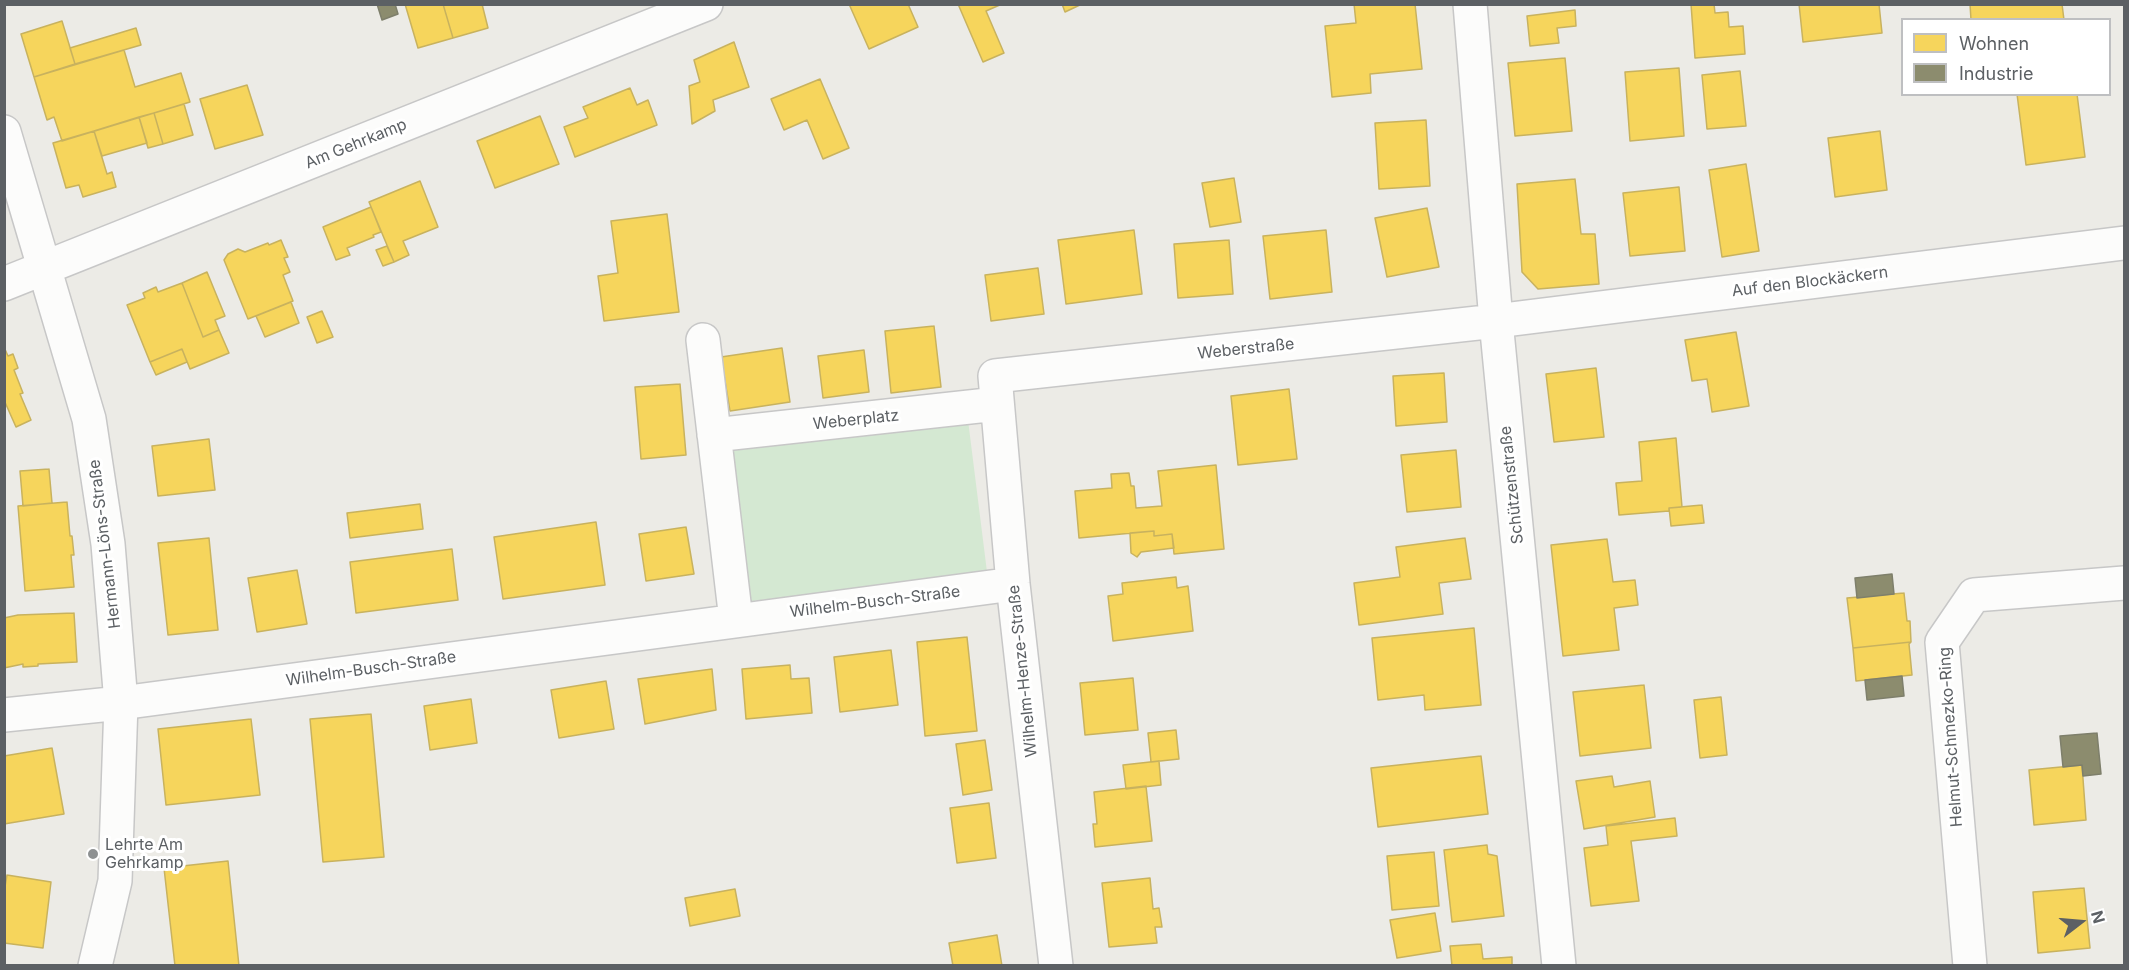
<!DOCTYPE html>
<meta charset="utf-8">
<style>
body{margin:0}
#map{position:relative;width:2129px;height:970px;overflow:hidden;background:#ecebe6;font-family:Inter,sans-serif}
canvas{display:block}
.frame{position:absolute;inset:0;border:6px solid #5c6064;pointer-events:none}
.legend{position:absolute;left:1901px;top:18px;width:210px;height:78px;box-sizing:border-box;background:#fff;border:2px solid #bebfc1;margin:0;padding:8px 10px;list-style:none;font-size:18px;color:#5c6064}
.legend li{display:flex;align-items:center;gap:12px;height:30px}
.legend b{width:30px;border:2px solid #bebfc1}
.north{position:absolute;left:2051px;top:892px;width:60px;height:60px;-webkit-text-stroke:4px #fff;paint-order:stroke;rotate:74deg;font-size:16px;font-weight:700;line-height:24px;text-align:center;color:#5c6064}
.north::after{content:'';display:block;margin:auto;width:21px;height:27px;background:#5c6064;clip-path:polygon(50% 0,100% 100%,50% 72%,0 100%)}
</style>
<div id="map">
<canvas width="2129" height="970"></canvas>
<div class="frame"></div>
<ul class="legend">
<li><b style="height:16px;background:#f6d55c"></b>Wohnen</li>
<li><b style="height:16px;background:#8c8c6e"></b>Industrie</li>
</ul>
<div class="north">N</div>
</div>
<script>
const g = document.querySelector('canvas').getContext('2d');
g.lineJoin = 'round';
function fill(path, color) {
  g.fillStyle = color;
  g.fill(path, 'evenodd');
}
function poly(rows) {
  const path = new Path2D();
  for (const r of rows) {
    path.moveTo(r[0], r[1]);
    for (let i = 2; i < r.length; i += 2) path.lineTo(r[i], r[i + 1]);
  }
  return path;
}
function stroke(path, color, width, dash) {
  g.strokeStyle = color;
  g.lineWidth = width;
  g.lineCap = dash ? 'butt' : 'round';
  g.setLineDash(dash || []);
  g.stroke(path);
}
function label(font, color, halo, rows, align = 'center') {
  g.font = font + ' Inter,sans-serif';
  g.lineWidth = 6;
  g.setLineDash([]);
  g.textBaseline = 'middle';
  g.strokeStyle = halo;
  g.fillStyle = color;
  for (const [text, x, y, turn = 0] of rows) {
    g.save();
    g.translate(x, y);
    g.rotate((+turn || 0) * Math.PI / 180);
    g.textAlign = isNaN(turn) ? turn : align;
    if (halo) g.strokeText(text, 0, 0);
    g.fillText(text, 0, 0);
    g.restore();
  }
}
fill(poly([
 [968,420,987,572,745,602,727,450]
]), '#d4e8d2');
const homes = poly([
 [405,4,443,4,453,38,418,48,405,4],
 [443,4,482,4,488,28,453,38,443,4],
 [849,4,908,4,918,27,869,49,849,4],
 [958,4,1002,4,986,11,1004,53,983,62,958,4],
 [1062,4,1082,4,1065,12,1062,4],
 [1354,4,1415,4,1422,69,1370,74,1371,93,1332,97,1325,26,1356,23,1354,4],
 [1691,4,1714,4,1715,13,1728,12,1729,27,1743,26,1745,54,1695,58,1691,4],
 [1799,4,1879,4,1882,33,1803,42,1799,4],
 [1970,4,2062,4,2064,20,1971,20,1970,4],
 [1575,10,1576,26,1557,28,1559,43,1530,46,1527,16,1575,10],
 [62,21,75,64,34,77,21,34,62,21],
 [136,28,141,45,75,64,70,48,136,28],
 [734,42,749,87,713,100,715,111,692,124,689,86,700,82,694,60,734,42],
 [124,50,135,87,181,73,190,102,62,141,54,117,47,120,34,77,124,50],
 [1565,58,1572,131,1515,136,1508,63,1565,58],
 [1679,68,1684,136,1630,141,1625,72,1679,68],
 [1740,71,1746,126,1707,129,1702,75,1740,71],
 [820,79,849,148,823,159,807,120,784,130,771,99,820,79],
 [247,85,263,135,215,149,200,99,247,85],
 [630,88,637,105,648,100,657,125,575,157,564,127,588,118,583,107,630,88],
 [2017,94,2077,94,2085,157,2026,165,2017,94],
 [184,104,193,135,163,144,154,113,184,104],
 [154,113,163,144,148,148,139,117,154,113],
 [540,116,559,164,495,188,477,141,540,116],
 [139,117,147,143,102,156,94,131,139,117],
 [1426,120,1430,186,1379,189,1375,123,1426,120],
 [94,131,107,174,112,172,116,187,83,197,79,185,66,188,53,143,94,131],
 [1880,131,1887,190,1835,197,1828,138,1880,131],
 [1746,164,1759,251,1722,257,1709,170,1746,164],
 [1234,178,1241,222,1210,227,1202,183,1234,178],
 [1575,179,1581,234,1595,234,1599,284,1538,289,1522,272,1517,184,1575,179],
 [420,181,438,227,403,241,409,255,394,262,369,202,420,181],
 [1679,187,1685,251,1630,256,1623,193,1679,187],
 [371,207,381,232,373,235,374,237,347,248,350,255,336,260,323,227,371,207],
 [1427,208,1439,267,1387,277,1375,218,1427,208],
 [667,214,679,312,604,321,598,276,618,273,611,221,667,214],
 [1134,230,1142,294,1066,304,1058,240,1134,230],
 [1326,230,1332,292,1270,299,1263,236,1326,230],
 [281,240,288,257,284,258,290,272,283,275,293,301,248,319,224,260,228,254,238,249,245,252,268,243,269,245,281,240],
 [1229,240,1233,294,1178,298,1174,244,1229,240],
 [387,246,394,262,383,266,376,250,387,246],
 [1038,268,1044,314,991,321,985,275,1038,268],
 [207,272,225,316,215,320,219,330,203,337,182,283,207,272],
 [182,283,203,337,219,330,229,353,190,369,182,349,150,362,127,305,145,298,143,293,156,287,158,292,182,283],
 [291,302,299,323,265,337,256,316,291,302],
 [322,311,333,337,317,343,307,317,322,311],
 [934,326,941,387,891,393,885,331,934,326],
 [1736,332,1749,406,1712,412,1707,379,1692,381,1685,340,1736,332],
 [4,347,8,356,13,354,18,368,14,370,23,393,20,394,31,420,16,427,4,400,4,347],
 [782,348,790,402,730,411,721,357,782,348],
 [182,349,187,362,156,375,150,362,182,349],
 [864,350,869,392,823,398,818,356,864,350],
 [1596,368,1604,437,1554,442,1546,374,1596,368],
 [1444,373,1447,422,1396,426,1393,376,1444,373],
 [680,384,686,455,641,459,635,387,680,384],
 [1289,389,1297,459,1238,465,1231,396,1289,389],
 [1676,438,1682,507,1669,508,1669,511,1619,515,1616,483,1642,481,1639,442,1676,438],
 [209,439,215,490,158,496,152,446,209,439],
 [1456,450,1461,507,1407,512,1401,455,1456,450],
 [1216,465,1224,549,1174,554,1172,534,1154,536,1154,531,1079,538,1075,491,1112,488,1111,474,1129,473,1131,486,1134,486,1136,508,1162,506,1158,471,1216,465],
 [49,469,52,503,23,506,20,471,49,469],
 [67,502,70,536,72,536,74,555,71,555,74,587,25,591,18,506,67,502],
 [420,504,423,529,350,538,347,513,420,504],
 [1702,505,1704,523,1671,526,1669,508,1702,505],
 [596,522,605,585,503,599,494,537,596,522],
 [686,527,694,574,646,581,639,534,686,527],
 [1154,531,1154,536,1172,534,1174,548,1141,552,1137,557,1131,553,1130,533,1154,531],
 [209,538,218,630,168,635,158,543,209,538],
 [1465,538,1471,579,1439,583,1443,614,1359,625,1354,583,1400,577,1396,547,1465,538],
 [1607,539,1613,582,1635,580,1638,605,1614,608,1619,650,1563,656,1551,545,1607,539],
 [452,549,458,600,356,613,350,562,452,549],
 [297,570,307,624,257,632,248,578,297,570],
 [1176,577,1177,588,1188,586,1193,631,1113,641,1108,596,1123,594,1122,583,1176,577],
 [1904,593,1907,621,1910,621,1911,642,1853,648,1847,598,1904,593],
 [74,613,77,662,38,664,38,666,23,667,23,664,4,668,4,618,18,615,74,613],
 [1474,628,1481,705,1425,710,1424,695,1378,700,1372,638,1474,628],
 [967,637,977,731,925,736,917,642,967,637],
 [1911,642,1909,644,1912,675,1856,681,1853,648,1911,642],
 [891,650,898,705,840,712,834,657,891,650],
 [790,665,791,679,809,678,812,713,746,719,742,669,790,665],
 [712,669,716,710,645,724,638,679,712,669],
 [1133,678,1138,730,1085,735,1080,683,1133,678],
 [606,681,614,729,559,738,551,690,606,681],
 [1644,685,1651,748,1580,756,1573,692,1644,685],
 [1721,697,1727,755,1700,758,1694,700,1721,697],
 [471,699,477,743,430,750,424,706,471,699],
 [371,714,384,857,323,862,310,719,371,714],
 [251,719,260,795,166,805,158,729,251,719],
 [1176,730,1179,759,1151,762,1148,733,1176,730],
 [985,740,992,790,963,795,956,744,985,740],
 [52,748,64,814,4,824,4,756,52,748],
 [1481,756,1488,814,1378,827,1371,768,1481,756],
 [1159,761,1161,785,1126,789,1123,765,1159,761],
 [2082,765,2086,820,2034,825,2029,770,2082,765],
 [1612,776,1614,787,1650,781,1655,817,1584,829,1576,781,1612,776],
 [1146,786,1152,841,1095,847,1093,824,1097,824,1094,792,1146,786],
 [989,803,996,858,957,863,950,808,989,803],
 [1675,818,1677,836,1631,841,1639,901,1591,906,1584,848,1608,845,1606,826,1675,818],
 [1487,845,1488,854,1497,856,1504,916,1452,922,1444,850,1487,845],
 [1434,852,1439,906,1392,910,1387,856,1434,852],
 [228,861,239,966,175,966,164,868,228,861],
 [7,875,51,882,43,948,4,943,4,892,7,875],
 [1150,878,1153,909,1159,908,1162,927,1155,927,1157,943,1109,947,1102,883,1150,878],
 [2084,888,2090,948,2038,953,2033,892,2084,888],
 [735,889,740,916,690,926,685,898,735,889],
 [1435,913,1441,951,1397,958,1390,920,1435,913],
 [997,935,1002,966,953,966,949,943,997,935],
 [1481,944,1483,959,1512,957,1512,966,1452,966,1450,946,1481,944]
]);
fill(homes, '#f6d55c');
stroke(homes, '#c8b25e', 1.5);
const industry = poly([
 [377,4,395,4,398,14,382,20,377,4],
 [1892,574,1894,594,1857,598,1855,578,1892,574],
 [1902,676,1904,696,1867,700,1865,680,1902,676],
 [2097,733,2101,774,2083,776,2082,765,2063,767,2060,736,2097,733]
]);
fill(industry, '#8c8c6e');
stroke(industry, '#7e7f6b', 1.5);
const minor = poly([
 [1470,4,1496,321,1559,966],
 [4,132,89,419,108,544,121,703,115,881,95,966],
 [4,284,706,4],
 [703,340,736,620],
 [714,435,997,404],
 [4,715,121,703,1013,584],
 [1056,966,1013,584,995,376,1496,321,2124,243],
 [1970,966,1942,642,1974,595,2124,583]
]);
stroke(minor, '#c7c7c7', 36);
stroke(minor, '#fcfcfb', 33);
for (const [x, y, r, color] of [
 [93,854,6,"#8e9192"]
]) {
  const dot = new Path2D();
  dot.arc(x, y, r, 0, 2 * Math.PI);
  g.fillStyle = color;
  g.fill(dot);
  stroke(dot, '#fff', 2);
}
label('16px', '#5c6064', '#fff', [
 ["Am Gehrkamp",356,144,-22],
 ["Auf den Blockäckern",1810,282,-7],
 ["Weberstraße",1246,349,-6],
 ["Weberplatz",856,420,-6],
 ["Schützenstraße",1512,485,-96],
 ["Hermann-Löns-Straße",105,544,-97],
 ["Wilhelm-Busch-Straße",875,602,-7],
 ["Wilhelm-Busch-Straße",371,669,-8],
 ["Wilhelm-Henze-Straße",1023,671,-96],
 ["Helmut-Schmezko-Ring",1951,737,-94]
]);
label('16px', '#5c6064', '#fff', [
 ["Lehrte Am",105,845],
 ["Gehrkamp",105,863]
], 'left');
</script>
